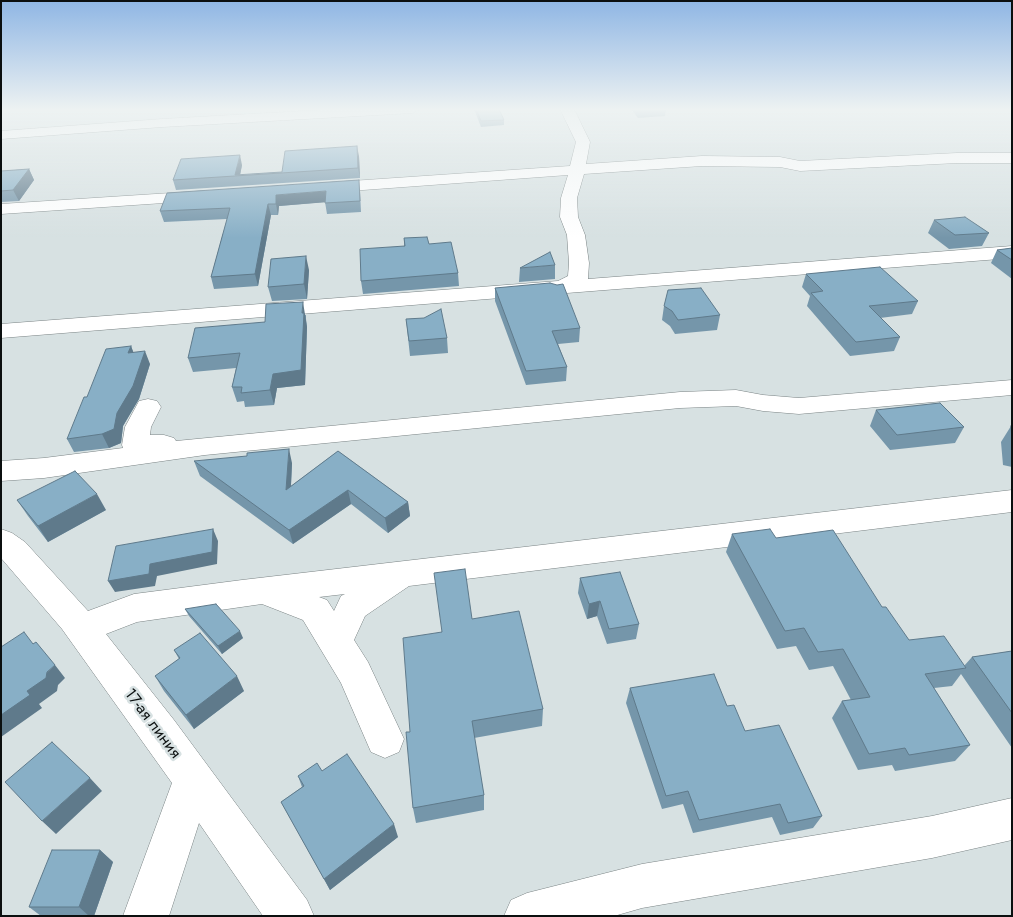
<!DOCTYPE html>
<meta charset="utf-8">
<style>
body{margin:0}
#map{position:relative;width:1013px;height:917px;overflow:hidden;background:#d7e1e2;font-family:Jost,sans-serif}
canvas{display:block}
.frame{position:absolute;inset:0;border:2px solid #0b0f0f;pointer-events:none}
</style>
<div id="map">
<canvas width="1013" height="917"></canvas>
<div class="frame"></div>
</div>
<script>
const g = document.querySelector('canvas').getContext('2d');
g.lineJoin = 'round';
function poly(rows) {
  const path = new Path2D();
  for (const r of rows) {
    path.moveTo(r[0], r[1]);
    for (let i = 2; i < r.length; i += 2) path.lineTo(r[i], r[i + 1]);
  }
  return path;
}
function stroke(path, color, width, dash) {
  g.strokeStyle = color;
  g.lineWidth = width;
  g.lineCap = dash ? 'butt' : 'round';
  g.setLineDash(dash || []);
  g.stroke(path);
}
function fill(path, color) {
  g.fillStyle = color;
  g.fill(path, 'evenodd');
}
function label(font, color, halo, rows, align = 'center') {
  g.font = font + ' Jost,sans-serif';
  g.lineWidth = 5;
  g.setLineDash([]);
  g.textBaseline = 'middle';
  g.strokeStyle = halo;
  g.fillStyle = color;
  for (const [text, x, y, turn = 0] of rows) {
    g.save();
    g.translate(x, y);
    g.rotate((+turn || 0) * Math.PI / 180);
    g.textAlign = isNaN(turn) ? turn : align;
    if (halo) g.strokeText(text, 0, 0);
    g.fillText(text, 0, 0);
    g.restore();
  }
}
const minor = poly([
 [338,109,420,109,413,113,162,127,1,139,1,131,162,119,338,109],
 [560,109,574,109,590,142,586,164,702,156,780,157,800,161,957,153,1012,153,1012,163,957,163,800,171,780,167,702,166,584,174,577,198,578,217,585,235,589,263,588,279,1012,246,1012,258,567,293,557,296,550,294,1,338,1,324,558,281,568,276,569,263,567,235,560,217,561,198,568,175,322,193,316,192,314,188,316,184,322,183,570,166,576,142,560,109],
 [202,191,208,192,210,196,208,200,1,214,1,204,202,191],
 [1012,380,1012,395,799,414,763,411,736,406,680,408,205,455,44,478,1,481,1,461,44,458,123,448,122,445,125,427,139,401,148,399,157,401,161,407,151,427,150,435,164,435,174,438,176,441,680,392,736,390,763,395,799,398,1012,380],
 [1012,490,1012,512,409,586,365,616,354,640,368,662,404,739,399,752,385,758,371,752,341,683,303,620,262,604,137,622,106,634,174,720,307,900,314,916,263,916,199,823,169,916,123,916,172,783,62,629,1,558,1,529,12,533,25,542,88,611,134,594,242,580,1012,490],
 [345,594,341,596,334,611,327,600,319,597,345,594],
 [1012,798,1012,840,932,858,642,908,614,916,504,916,511,900,527,893,642,864,932,816,1012,798]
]);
stroke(minor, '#7a8384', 1);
fill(minor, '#fff');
fill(poly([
 [474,109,499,109,504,120,504,125,481,127],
 [631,109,666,109,665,116,638,118],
 [359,156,360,178,176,190,173,180,242,165,240,175,282,172],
 [29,169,34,180,19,201,1,202,1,171],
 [360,191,361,212,327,214,325,202,279,206,278,215,271,215,258,286,214,289,211,277,227,219,164,222,160,211],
 [934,220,989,233,982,246,949,249,928,233],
 [404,238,429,244,458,273,459,286,363,294,361,281,404,246],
 [1012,248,1012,279,991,263,997,250],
 [555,265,555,279,519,282,520,268],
 [309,270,307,299,272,301,268,287],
 [806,274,918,301,912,314,880,318,900,337,894,351,850,356,807,306,810,296,802,287],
 [557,285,580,328,579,342,558,344,567,367,566,381,526,385,495,301,495,288],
 [664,306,720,315,717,330,675,334,670,326,662,320],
 [306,315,306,319,307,327,305,385,277,388,274,405,245,407,244,401,237,402,232,387,236,368,193,372,188,358,265,322],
 [406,319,447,338,448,353,410,356],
 [131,346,133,352,150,364,139,399,123,426,121,443,109,448,74,452,67,439,87,397],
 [876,410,964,427,955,443,890,450,870,426],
 [1011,426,1012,426,1012,467,1003,465,1001,442],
 [338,451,408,502,410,516,388,533,351,504,293,544,200,476,194,461,292,463,291,486],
 [17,500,106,510,48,542,28,516],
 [732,534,776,538,882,607,909,640,964,666,972,657,1012,651,1012,748,961,674,952,686,934,688,970,745,955,761,895,771,892,765,858,770,832,718,842,701,851,700,833,666,809,670,796,646,777,649,726,552],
 [580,578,639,624,636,639,607,644,597,616,587,619,578,593],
 [185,609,243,638,222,654,189,616],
 [472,619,543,709,542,726,474,738,484,795,484,810,416,823,413,808,410,732,441,632],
 [174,650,244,691,194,729,164,691,155,676,179,659],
 [630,688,727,706,745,731,822,816,813,828,780,835,772,817,693,833,683,804,662,809,626,703],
 [322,771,398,837,330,890,281,802,302,787,298,776],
 [100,850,113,862,94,916,41,916,29,907]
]), '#7596aa');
fill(poly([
 [357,146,359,156,360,178,358,168],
 [240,155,242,165,240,175,235,176],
 [29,169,34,180,19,201,13,190],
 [326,191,328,202,279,206,278,215,276,204,276,195],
 [268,204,271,215,258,286,255,274],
 [306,256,309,270,307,299,304,284],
 [303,302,307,327,305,385,277,388,274,405,270,390,273,374,302,313],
 [131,346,136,359,128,353],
 [145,351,150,364,139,399,123,426,121,443,109,448,102,434,117,413],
 [289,449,292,463,290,504,286,490],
 [348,490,351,504,293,544,289,530],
 [97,494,106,510,48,542,38,526],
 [408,502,410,516,388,533,385,518],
 [213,529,218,541,217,564,157,576,155,586,115,592,108,581,150,564],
 [600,601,597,616,587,619,589,604],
 [240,631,243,638,222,654,218,646],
 [55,665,65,678,58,685,57,691,39,704,42,708,1,737,1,715],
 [237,676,244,691,194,729,186,715],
 [90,778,102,791,56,834,42,821],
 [394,824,398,837,330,890,324,879],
 [100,850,113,862,94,916,89,916,79,907]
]), '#5f7a8b');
const building = poly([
 [476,109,499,109,504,120,481,121,476,109],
 [357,146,358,168,173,180,181,159,240,155,235,175,282,172,285,151,357,146],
 [29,169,13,190,1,191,1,171,29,169],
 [359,180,360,201,325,203,326,191,276,195,276,204,268,204,255,274,211,277,230,208,160,211,167,193,359,180],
 [965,217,989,233,955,235,934,220,965,217],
 [427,237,429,244,451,242,458,273,361,281,360,249,405,246,404,238,427,237],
 [1012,248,1012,260,997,250,1012,248],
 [550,252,555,265,520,268,550,252],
 [306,256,304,284,268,287,271,259,306,256],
 [880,267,918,301,869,306,900,337,856,342,811,293,823,291,806,274,880,267],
 [550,283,557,285,563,284,580,328,552,331,567,367,526,371,495,288,550,283],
 [701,288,720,315,678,320,672,311,664,306,668,290,701,288],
 [303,302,302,313,304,313,301,370,273,374,270,390,241,393,242,387,232,387,240,353,188,358,195,328,265,322,266,304,303,302],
 [441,309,447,338,409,341,406,319,424,318,441,309],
 [131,346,128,353,145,351,133,386,117,413,114,429,102,434,67,439,84,397,87,397,106,349,131,346],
 [940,403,964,427,897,435,876,410,940,403],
 [1011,426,1012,426,1012,441,1011,426],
 [289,449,286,490,338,451,408,502,385,518,348,490,289,530,194,461,247,456,247,453,289,449],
 [75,471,97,494,38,526,17,500,75,471],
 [213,529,212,552,150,564,149,574,108,581,116,546,213,529],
 [770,529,776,538,833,530,882,607,886,607,909,640,944,636,966,668,925,674,970,745,909,755,905,748,869,754,842,701,870,697,843,649,818,652,804,628,785,631,732,534,770,529],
 [465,569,472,619,519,611,543,709,472,721,484,795,413,808,406,732,410,732,403,638,442,632,434,573,465,569],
 [620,572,639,624,609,629,600,601,589,604,580,578,620,572],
 [216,604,240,631,218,646,185,609,216,604],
 [24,632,33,644,36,642,55,665,47,672,46,678,27,691,30,695,1,715,1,647,24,632],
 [200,633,237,676,186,715,155,676,180,658,174,650,200,633],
 [1012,651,1012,713,972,657,1012,651],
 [714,674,727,706,734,705,745,731,779,725,822,816,788,823,780,804,699,820,688,791,666,796,630,688,714,674],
 [52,742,90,778,42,821,5,782,52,742],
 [347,754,394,824,324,879,281,802,304,786,298,776,317,763,322,771,347,754],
 [52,850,100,850,79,907,29,907,52,850]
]);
fill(building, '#88afc6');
stroke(building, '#5f7a8b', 1);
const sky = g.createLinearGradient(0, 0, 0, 238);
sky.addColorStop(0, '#8fb6e4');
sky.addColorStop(0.46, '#edf2f2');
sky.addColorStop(1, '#edf2f200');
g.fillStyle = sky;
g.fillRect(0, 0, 1013, 238);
label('16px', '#0b0f0f', '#d7e1e2', [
 ["17-ая линия",152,724,53]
]);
</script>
